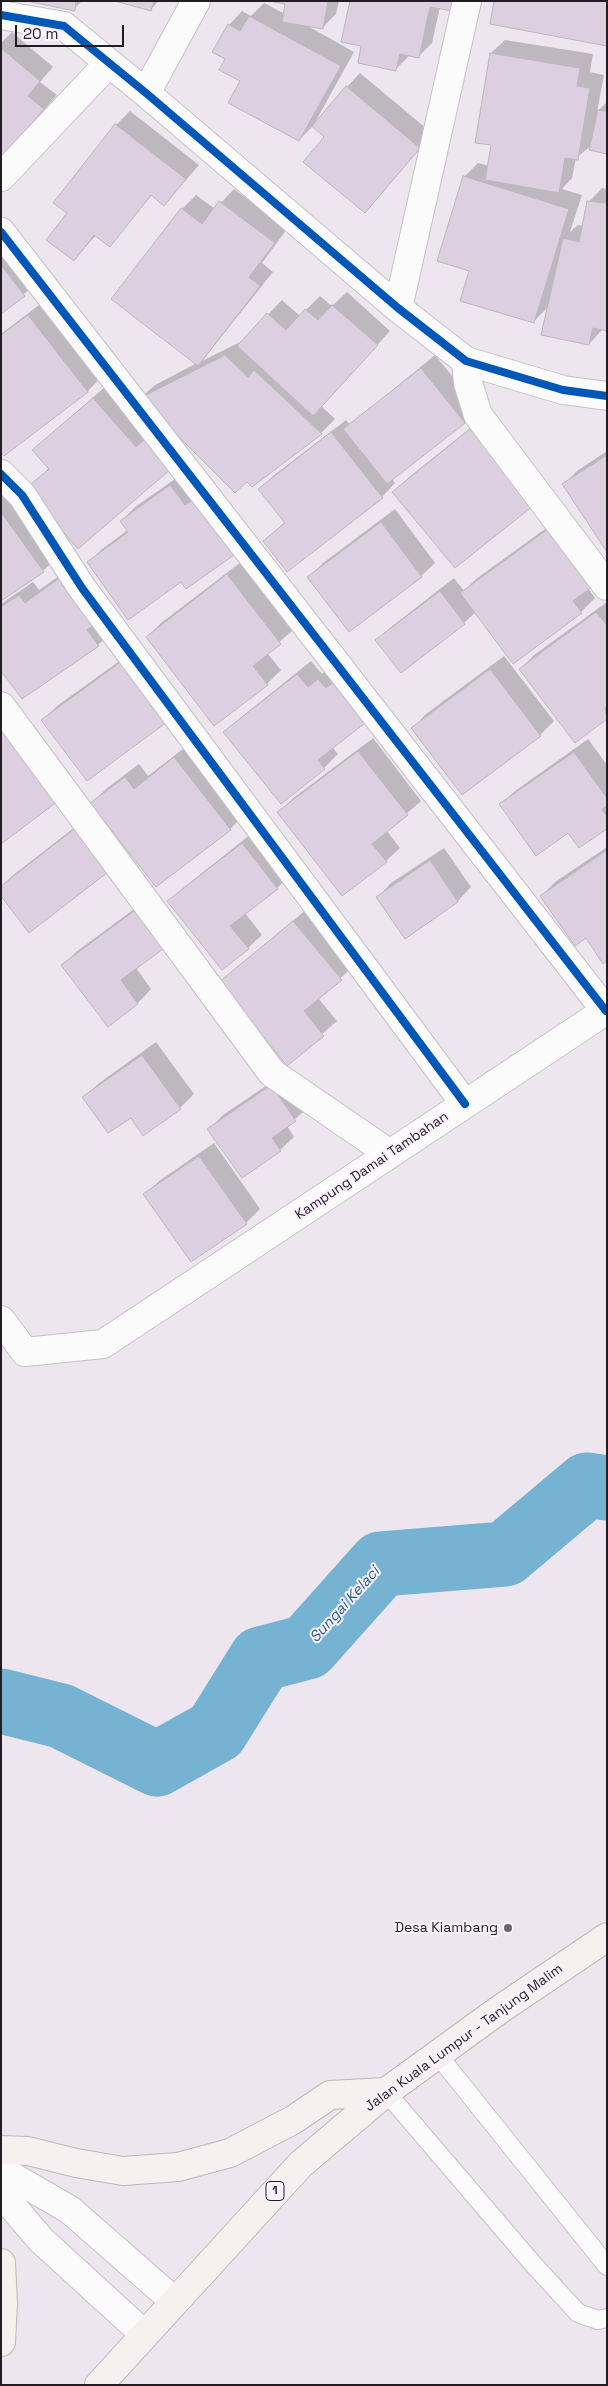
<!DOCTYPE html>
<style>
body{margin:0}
#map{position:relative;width:608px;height:2386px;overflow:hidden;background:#ede6ee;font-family:"Space Grotesk",sans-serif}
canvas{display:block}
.frame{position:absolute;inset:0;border:2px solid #221d23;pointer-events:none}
.scale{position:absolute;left:15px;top:25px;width:109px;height:22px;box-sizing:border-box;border:2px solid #221d23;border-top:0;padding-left:6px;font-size:15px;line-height:18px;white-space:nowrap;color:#221d23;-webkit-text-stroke:4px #fbf0fd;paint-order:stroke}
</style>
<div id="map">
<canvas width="608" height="2386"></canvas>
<div class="frame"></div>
<div class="scale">20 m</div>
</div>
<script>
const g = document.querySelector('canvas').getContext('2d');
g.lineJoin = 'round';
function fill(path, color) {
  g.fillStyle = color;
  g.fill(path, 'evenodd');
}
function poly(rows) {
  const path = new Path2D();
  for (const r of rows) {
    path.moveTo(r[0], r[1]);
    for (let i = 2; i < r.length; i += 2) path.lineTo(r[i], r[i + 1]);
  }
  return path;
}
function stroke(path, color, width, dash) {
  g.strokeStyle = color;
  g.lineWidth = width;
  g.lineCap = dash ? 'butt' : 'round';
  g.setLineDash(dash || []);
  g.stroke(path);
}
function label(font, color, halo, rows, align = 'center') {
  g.font = font + ' "Space Grotesk",sans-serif';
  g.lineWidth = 4;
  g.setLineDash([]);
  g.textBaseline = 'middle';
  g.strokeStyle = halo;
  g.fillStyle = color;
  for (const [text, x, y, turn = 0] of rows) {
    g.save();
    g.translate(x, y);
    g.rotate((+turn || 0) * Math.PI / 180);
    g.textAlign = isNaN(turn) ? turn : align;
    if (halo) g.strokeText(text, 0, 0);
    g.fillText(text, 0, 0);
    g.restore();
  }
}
fill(poly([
 [33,1,82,1,74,9],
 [120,1,159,1,151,9],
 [276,1,339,1,336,14,322,28,306,25,354,52,313,126,299,140,241,80,226,59,229,25,242,11,251,16,264,3,285,14,286,3],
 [351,1,440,7,432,43,418,57,410,55,396,69,363,45],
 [12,32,53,67,40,82,57,95,1,159,1,43],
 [505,40,593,54,590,72,604,75,597,112,607,102,607,152,592,145,576,158,572,178,562,189,582,195,570,232,578,225,584,226,589,202,602,188,607,189,607,330,603,329,589,344,549,306,533,322,470,270,464,177,478,163,489,166,492,144,491,53],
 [360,73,433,134,365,212,326,137,347,87],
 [130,111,199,165,164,205,152,195,110,245,96,235,74,260,69,213,116,125],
 [234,189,287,229,262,263,273,272,202,361,240,342,241,343,282,300,300,316,320,296,332,306,347,292,390,331,321,406,335,419,321,433,252,486,141,398,155,385,197,363,113,298,182,209,196,195,215,209],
 [1,233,38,282,1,313],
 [43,302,101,377,88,391,4,455,1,451,1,334],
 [435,355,478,408,464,422,392,479,395,483,382,497,264,541,285,522,259,489,273,476,346,420,350,425],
 [107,385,184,454,27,489,49,468,34,450],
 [484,417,545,491,394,492,408,478],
 [607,451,607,549,563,485,577,471],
 [185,472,247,540,233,554,182,580,88,563,102,549,128,530,121,521,135,507],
 [1,481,57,557,43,571,1,600],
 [395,509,435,563,421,576,309,577,323,563],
 [563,516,588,588,595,598,581,612,513,662,476,612,464,623,377,640,391,627,454,578,464,591,476,579],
 [79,562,112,632,98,645,1,668,1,604,33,582,39,590],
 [241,562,294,629,267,653,281,670,267,684,215,724,147,637,161,623],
 [607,602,607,718,575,741,520,669,534,655],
 [136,649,180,707,43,720,57,706],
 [504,656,554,721,540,735,462,793,413,728,426,714],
 [311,661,322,674,332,666,340,676,332,747,338,754,324,768,225,732,239,719],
 [373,738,421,801,387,831,400,848,386,861,279,813,292,799],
 [588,739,607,765,607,827,568,831,501,804,515,791],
 [188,745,244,815,230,829,92,803,106,789,139,764,148,776],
 [93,813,1,894,1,887,12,876],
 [256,830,291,875,277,888,245,913,262,935,248,948,169,901,183,888],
 [607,847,607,959,586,937,541,896,555,882],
 [444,848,471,887,458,901,406,937,378,897,391,883],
 [153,895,136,968,151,989,138,1003,108,1025,62,966,76,952],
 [308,908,355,965,318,998,337,1021,288,1064,220,982],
 [156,1042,194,1094,180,1108,144,1134,131,1116,84,1097,98,1084],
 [285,1073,309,1107,287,1126,294,1137,280,1150,209,1129,223,1115],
 [214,1143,260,1209,246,1223,145,1195,159,1181]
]), '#0003');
stroke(poly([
 [1,1701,61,1716,157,1764,216,1731,261,1659,307,1647,381,1564,505,1554,587,1485,607,1488]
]), '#76b3d2', 65);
const building = poly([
 [26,1,76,1,75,11,26,1],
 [115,1,154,1,151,11,115,1],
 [269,1,328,1,323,29,282,22,285,4,269,1],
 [350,1,455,1,452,11,430,7,419,58,400,54,396,71,358,63,361,46,341,42,350,1],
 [494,1,607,1,607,46,490,24,494,1],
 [249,16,341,66,299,141,228,103,240,81,219,70,225,59,212,52,228,24,240,31,249,16],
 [1,48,40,81,28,96,44,109,1,159,1,48],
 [490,53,580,68,577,86,590,88,578,160,565,158,559,193,485,180,491,145,475,143,490,53],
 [346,86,420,148,365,213,303,162,324,137,312,126,346,86],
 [598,110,607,111,607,154,589,150,598,110],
 [115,124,186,179,164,206,151,195,110,247,94,235,74,261,46,240,67,213,53,203,115,124],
 [463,176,569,209,534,323,460,301,469,271,437,261,463,176],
 [219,201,275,243,249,277,260,286,198,366,111,299,181,208,202,224,219,201],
 [587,201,607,203,607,331,593,328,589,345,541,335,563,238,579,242,587,201],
 [1,265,25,296,1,314,1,265],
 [332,305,378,345,313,416,237,346,267,313,286,330,305,309,318,320,332,305],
 [28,315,88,392,4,456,1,453,1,335,28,315],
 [225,355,248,377,254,370,322,434,252,487,247,482,235,493,140,398,225,355],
 [421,368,465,423,387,484,343,429,421,368],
 [93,398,136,447,146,438,172,468,78,549,25,489,49,469,32,450,93,398],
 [470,429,533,506,455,568,392,492,470,429],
 [331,432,383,498,287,572,263,541,285,523,258,489,331,432],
 [607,455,607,552,562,484,607,455],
 [170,485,185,505,194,499,234,555,186,589,181,582,128,620,87,562,128,532,120,521,170,485],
 [1,512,44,572,1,601,1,512],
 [381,522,422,577,349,632,307,577,381,522],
 [548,529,592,587,573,601,582,613,513,664,460,593,548,529],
 [65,574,98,622,87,630,99,646,22,699,1,671,1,607,19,595,25,603,65,574],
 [227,574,281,644,253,666,268,685,214,726,146,637,227,574],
 [440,591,465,624,401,673,375,640,440,591],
 [596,612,607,625,607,707,605,708,607,719,575,743,519,669,596,612],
 [122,661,167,722,87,781,41,720,122,661],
 [490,669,541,736,462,795,411,728,490,669],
 [297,674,308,687,318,679,326,688,338,679,370,719,318,760,325,769,281,804,223,732,297,674],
 [4,730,58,801,1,844,1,732,4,730],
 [358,751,408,815,372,844,387,862,342,896,277,812,358,751],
 [574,752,607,798,607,806,602,809,607,816,607,829,579,848,568,833,536,856,499,804,574,752],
 [174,757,231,830,156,887,90,803,125,777,134,789,174,757],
 [78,826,112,869,29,933,1,896,1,886,78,826],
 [242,843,278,889,230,926,249,949,222,970,167,901,242,843],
 [607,850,607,961,603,964,586,938,575,946,540,896,607,850],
 [430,860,458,902,405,939,376,897,430,860],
 [138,908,167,946,121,980,138,1004,108,1027,61,965,138,908],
 [293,921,342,980,304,1011,324,1036,287,1066,219,982,293,921],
 [142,1055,181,1109,143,1136,131,1118,108,1133,82,1097,142,1055],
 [271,1085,296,1121,272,1138,281,1151,242,1178,207,1129,271,1085],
 [199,1156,247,1224,191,1262,143,1194,199,1156]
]);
fill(building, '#dccfdf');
stroke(building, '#bcb6bc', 1);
const service = poly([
 [437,2054,607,2266],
 [386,2092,533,2264,578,2313,598,2320,607,2318]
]);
const minor = poly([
 [1,15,64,26,146,93,398,308,466,361,563,390,607,396],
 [146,93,196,1],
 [1,177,108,64],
 [1,232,606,1011],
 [398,308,467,1],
 [466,361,468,383,478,415,607,586],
 [1,474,22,495,82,588,465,1104],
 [1,706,272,1073,390,1154],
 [1,1320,25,1352,103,1344,607,1010]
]);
const tertiary = poly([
 [1,2170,70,2210,174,2301],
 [1,2193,41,2240,144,2334]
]);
const primary = poly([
 [1,2150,28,2151,76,2163,123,2171,178,2167,230,2153,293,2120,330,2095,386,2092],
 [1,2263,3,2304,1,2342],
 [99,2385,301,2164,386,2092,499,2010,607,1937]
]);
stroke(service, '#c5c0c6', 20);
stroke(minor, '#c5c0c6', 30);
stroke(tertiary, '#c5c0c6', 30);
stroke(primary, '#c1b6b7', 30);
stroke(service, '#fcfbfc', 18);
stroke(minor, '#fcfbfc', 28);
stroke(tertiary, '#fcfbfc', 28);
stroke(primary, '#f6f0f0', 28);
stroke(poly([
 [1,15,64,26,146,93,398,308,466,361,563,390,607,396],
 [1,232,606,1011],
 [1,474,22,495,82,588,465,1104]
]), '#0057b8', 8);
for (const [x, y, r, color] of [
 [508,1928,5,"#69636a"]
]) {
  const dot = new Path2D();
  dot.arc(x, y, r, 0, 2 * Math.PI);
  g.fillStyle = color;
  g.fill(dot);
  stroke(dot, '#fbf0fd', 2);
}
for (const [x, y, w] of [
 [275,2191,18]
]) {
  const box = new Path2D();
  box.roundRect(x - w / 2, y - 9.5, w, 19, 4);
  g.fillStyle = '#fbf0fd';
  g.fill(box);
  stroke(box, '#221d23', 1);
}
label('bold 12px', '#221d23', null, [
 ["1",275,2191]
]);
label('14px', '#221d23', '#fbf0fd', [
 ["Kampung Damai Tambahan",372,1166,-34],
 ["Jalan Kuala Lumpur - Tanjung Malim",464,2038,-36]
]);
label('14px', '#221d23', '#fbf0fd', [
 ["Desa Kiambang",498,1928]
], 'right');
label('italic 15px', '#1b5f7c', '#fbf0fd', [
 ["Sungai Kelaci",345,1605,-48]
]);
</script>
